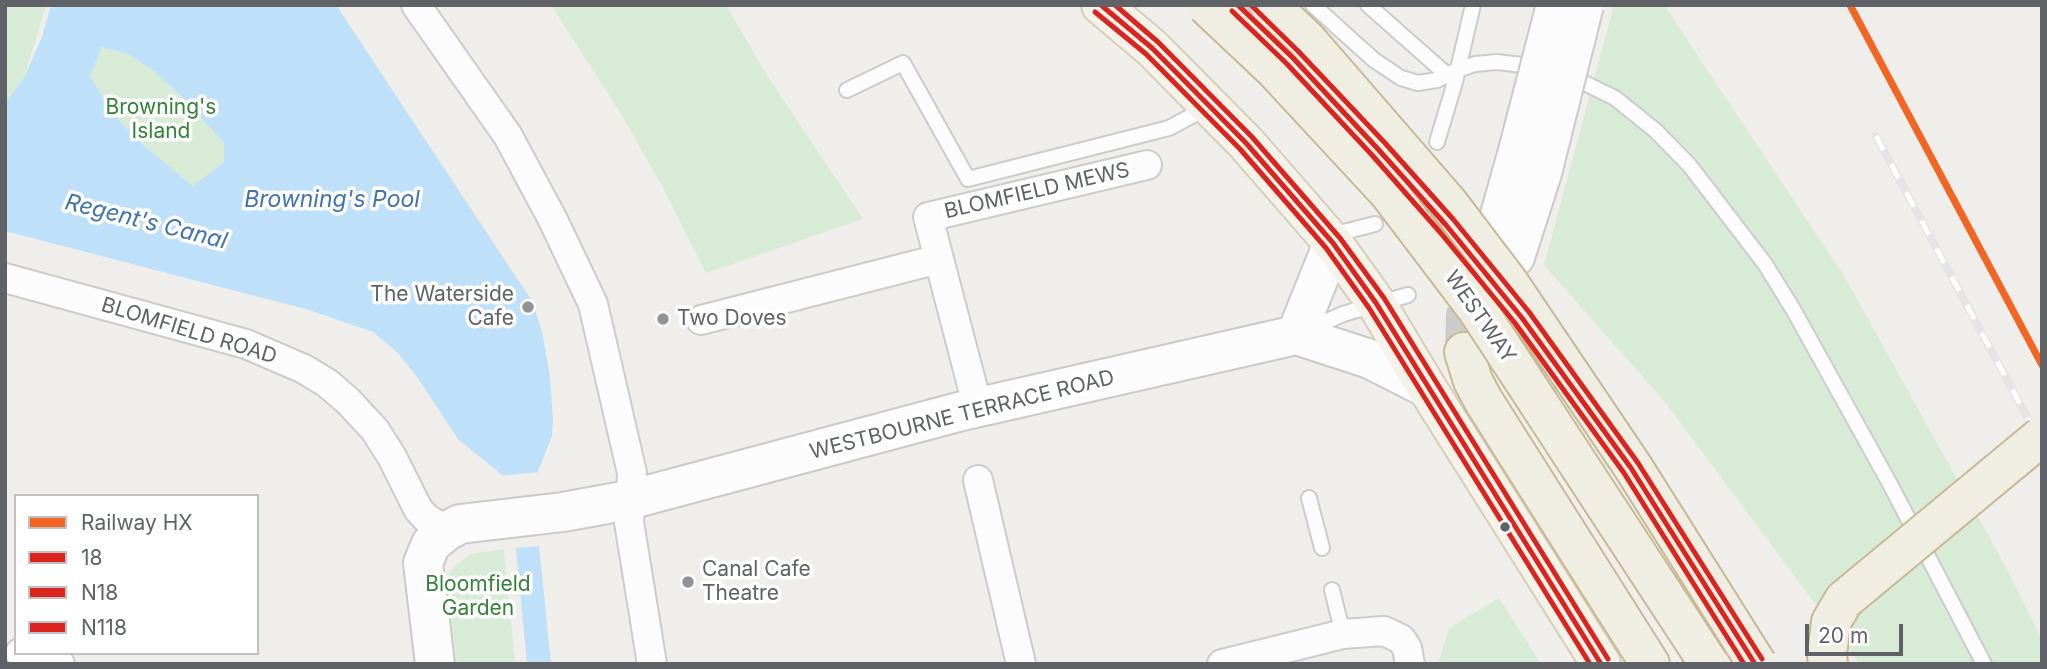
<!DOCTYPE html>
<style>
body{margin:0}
#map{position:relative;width:2047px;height:669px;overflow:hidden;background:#efeeea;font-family:Inter,sans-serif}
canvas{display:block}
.frame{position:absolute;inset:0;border:7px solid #5f6368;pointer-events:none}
.legend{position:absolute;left:14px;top:494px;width:245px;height:161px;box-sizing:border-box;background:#fff;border:2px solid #bfc1c3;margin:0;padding:9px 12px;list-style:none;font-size:21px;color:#5f6368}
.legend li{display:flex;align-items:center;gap:14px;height:35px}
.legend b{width:35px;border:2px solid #bfc1c3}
.scale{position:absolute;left:1805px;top:624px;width:98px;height:32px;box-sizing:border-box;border:4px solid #5f6368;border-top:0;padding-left:9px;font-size:21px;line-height:24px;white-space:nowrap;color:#5f6368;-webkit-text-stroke:5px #fff;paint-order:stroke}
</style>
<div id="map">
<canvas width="2047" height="669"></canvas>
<div class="frame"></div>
<ul class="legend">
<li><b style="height:9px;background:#f26522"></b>Railway HX</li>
<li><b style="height:9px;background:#dc241f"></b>18</li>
<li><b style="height:9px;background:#dc241f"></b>N18</li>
<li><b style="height:9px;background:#dc241f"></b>N118</li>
</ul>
<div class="scale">20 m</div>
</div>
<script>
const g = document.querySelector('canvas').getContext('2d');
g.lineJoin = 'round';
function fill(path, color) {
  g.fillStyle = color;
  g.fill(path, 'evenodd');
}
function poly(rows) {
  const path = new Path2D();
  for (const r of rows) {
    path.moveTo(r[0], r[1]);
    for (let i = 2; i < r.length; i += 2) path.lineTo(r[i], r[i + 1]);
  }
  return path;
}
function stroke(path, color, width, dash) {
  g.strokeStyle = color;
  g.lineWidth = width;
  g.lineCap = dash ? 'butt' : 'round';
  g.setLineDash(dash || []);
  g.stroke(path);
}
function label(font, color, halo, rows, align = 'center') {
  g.font = font + ' Inter,sans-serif';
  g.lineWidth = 7;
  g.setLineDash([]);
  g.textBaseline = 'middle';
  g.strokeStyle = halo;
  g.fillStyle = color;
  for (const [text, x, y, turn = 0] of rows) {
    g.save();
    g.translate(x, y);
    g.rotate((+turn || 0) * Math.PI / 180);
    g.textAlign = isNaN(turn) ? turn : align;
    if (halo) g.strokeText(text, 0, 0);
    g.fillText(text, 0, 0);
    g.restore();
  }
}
fill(poly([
 [5,5,46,5,24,78,5,103],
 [551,5,726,5,768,77,863,219,706,273,663,188,621,114],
 [1614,5,1664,5,1846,279,2008,571,2042,639,2042,664,1860,664,1665,402,1544,265],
 [102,47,126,53,155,72,184,99,224,143,224,162,193,186,141,143,112,113,90,76],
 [504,549,515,664,457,664,448,596,449,572,470,554],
 [1499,598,1541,664,1438,664,1449,628]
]), '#d8ebd6');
fill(poly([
 [51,5,336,5,532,301,542,331,550,377,553,420,552,436,538,471,539,546,551,664,527,664,516,548,502,475,458,439,417,377,397,352,373,332,309,310,5,231,5,103,24,78,42,37],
 [102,47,126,53,155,72,184,99,224,143,224,162,193,186,141,143,112,113,90,76]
]), '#bfe0f9');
fill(poly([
 [541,472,542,546,513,548,498,476]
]), '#efeeea');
stroke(poly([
 [1512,283,1515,320,1543,396]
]), '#cbcbca', 38, [38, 19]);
stroke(poly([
 [1238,5,1293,58,1387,160]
]), '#cbcbca', 38, [38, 19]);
stroke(poly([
 [1464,352,1465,315,1487,260]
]), '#cbcbca', 38, [38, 19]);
const lane = poly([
 [1313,5,1374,60,1401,78,1418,83,1437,80,1455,71,1475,64,1497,62,1539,67],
 [1368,5,1454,81],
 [1568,75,1615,98,1656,131,1690,166,1765,264,1794,311,1890,484,1984,664],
 [847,90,903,63,968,179,1169,128,1208,107],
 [1437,142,1455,82,1473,5],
 [1332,235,1375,224],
 [1307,330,1343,314,1408,295],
 [1309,498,1322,548],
 [1332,590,1343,634]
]);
const street = poly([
 [416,5,508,136,553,220,593,304,632,473,629,522,652,664],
 [5,278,246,344,304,369,327,383,348,401,375,430,392,457,418,509,426,518,447,531],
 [701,320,939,259],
 [978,408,928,217,1147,165],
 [978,480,1021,664],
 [20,653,60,664],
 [1222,664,1343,634,1384,631,1401,639,1407,648,1410,664]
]);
const secondary = poly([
 [1496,229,1518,151],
 [1515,257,1542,173],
 [1296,335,1333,243],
 [435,664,423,563,431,544,447,531,460,524,563,512,629,500,962,411,1296,335,1370,359,1427,388]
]);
const primary = poly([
 [1101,5,1152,48,1246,143,1333,243,1376,303,1427,388,1601,664]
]);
const highway = poly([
 [1464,352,1473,381,1483,400,1650,664],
 [1828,664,1827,655,1831,622,1844,600]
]);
stroke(lane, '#cbcccc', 18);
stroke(street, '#cbcccc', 32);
stroke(secondary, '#cacacb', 42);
stroke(primary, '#d7ceb8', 42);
stroke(highway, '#c8b996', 42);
stroke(lane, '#fdfcfc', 14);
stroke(street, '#fdfcfc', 28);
stroke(secondary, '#fdfcfc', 38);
stroke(primary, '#f4f2e9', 38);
stroke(highway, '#f0ede3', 38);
const rail = poly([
 [1876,136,2042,445]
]);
stroke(rail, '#e4e4e4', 8);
stroke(rail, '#fff', 5, [16]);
const secondaryBridge = poly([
 [1518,151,1556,5],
 [1542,173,1584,5]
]);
const highwayBridge = poly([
 [1206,5,1275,70,1389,193,1477,309,1709,664],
 [1270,5,1306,39,1449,204,1509,283,1633,467,1757,664],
 [1844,600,2042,436]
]);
stroke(secondaryBridge, '#cacacb', 42, []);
stroke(highwayBridge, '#c8b996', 42, []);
stroke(secondaryBridge, '#fdfcfc', 38);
stroke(highwayBridge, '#f0ede3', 38);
stroke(poly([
 [1101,5,1152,48,1246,143,1333,243,1376,303,1601,664],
 [1238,5,1293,58,1378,149,1446,225,1522,318,1631,468,1755,664]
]), '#dc241f', 5);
stroke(poly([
 [1232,11,1287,64,1372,155,1439,231,1515,323,1624,473,1744,664],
 [1095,12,1146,54,1240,149,1326,248,1369,308,1590,664]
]), '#dc241f', 5);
stroke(poly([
 [1115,5,1158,42,1252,137,1340,238,1384,298,1608,659],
 [1251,5,1299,52,1385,143,1453,219,1529,312,1638,463,1762,659]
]), '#dc241f', 5);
stroke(poly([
 [1850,5,2042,365]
]), '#f26522', 7);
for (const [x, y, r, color] of [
 [528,307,7,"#919496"],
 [663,319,7,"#919496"],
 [1505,527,6,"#5f6368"],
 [688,582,7,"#919496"]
]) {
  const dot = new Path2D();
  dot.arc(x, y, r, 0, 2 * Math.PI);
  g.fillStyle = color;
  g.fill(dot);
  stroke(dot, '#fff', 2.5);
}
label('21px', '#348238', '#fff', [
 ["Browning's",161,108],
 ["Island",161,132],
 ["Bloomfield",478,585],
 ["Garden",478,609]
]);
label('21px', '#5f6368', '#fff', [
 ["BLOMFIELD MEWS",1037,191,-13],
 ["WESTWAY",1480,317,55],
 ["BLOMFIELD ROAD",189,331,17],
 ["WESTBOURNE TERRACE ROAD",962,415,-14]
]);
label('21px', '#5f6368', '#fff', [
 ["The Waterside",514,295,"right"],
 ["Cafe",514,319,"right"],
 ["Two Doves",677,319],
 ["Canal Cafe",702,570],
 ["Theatre",702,594]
], 'left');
label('italic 23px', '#4174aa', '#fff', [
 ["Browning's Pool",332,200],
 ["Regent's Canal",146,222,14]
]);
</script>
